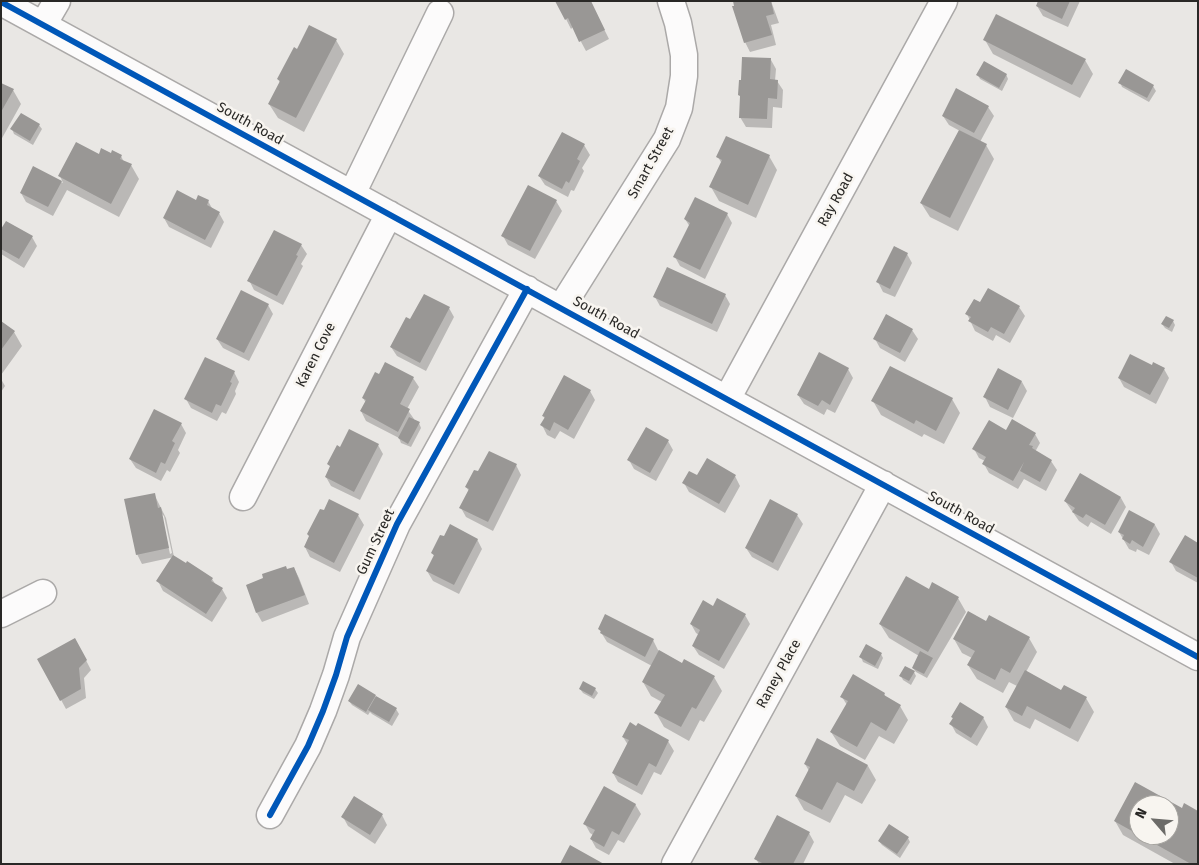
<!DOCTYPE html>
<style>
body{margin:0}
#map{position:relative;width:1199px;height:865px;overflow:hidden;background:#e9e7e4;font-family:"Fira Sans",sans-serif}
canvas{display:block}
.frame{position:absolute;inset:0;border:2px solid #292826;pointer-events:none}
.north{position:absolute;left:1129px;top:795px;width:50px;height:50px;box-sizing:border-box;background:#f8f5f0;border:1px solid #a5a39f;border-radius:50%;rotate:297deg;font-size:14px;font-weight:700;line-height:20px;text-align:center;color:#292826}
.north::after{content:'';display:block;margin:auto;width:18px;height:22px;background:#6c6b68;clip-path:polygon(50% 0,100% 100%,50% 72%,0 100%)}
</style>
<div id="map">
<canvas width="1199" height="865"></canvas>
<div class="frame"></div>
<div class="north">N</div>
</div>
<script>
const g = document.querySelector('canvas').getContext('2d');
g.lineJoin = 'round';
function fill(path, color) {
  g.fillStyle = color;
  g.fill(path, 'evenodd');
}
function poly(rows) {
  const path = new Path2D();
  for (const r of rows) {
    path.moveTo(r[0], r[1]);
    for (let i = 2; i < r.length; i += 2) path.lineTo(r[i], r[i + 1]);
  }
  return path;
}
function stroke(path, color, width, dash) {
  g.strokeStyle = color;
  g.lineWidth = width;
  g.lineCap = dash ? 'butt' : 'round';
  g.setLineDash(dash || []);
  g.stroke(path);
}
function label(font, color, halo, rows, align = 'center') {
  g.font = font + ' "Fira Sans",sans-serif';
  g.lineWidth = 5;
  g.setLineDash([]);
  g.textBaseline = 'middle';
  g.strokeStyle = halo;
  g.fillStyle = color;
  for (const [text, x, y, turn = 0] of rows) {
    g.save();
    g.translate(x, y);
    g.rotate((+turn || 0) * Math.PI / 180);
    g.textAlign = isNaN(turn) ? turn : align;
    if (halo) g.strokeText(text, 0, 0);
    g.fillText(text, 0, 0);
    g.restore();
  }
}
fill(poly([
 [590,1,609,39,586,51,573,27,571,29,566,19],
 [734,1,771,1,779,23,771,25,776,45,750,52,745,42],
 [1040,1,1080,1,1068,27,1043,16,1037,6],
 [310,26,336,40,344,54,304,132,278,118,269,104,280,83,278,79,298,50],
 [985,40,1085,60,1093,74,1080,98,993,54],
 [771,60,776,69,775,81,777,81,783,90,782,108,773,107,772,128,746,127,740,117,742,82],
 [1126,71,1153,86,1156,91,1149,102,1122,87,1120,82],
 [1006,74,1008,79,1002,91,980,79,978,75],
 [1,84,13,90,21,104,1,140],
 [988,107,994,116,980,142,986,145,994,159,958,231,930,217,921,203,960,131,949,125,943,116],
 [39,125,42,129,33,145,14,134,12,129],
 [584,145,590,155,582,168,584,171,574,191,571,190,568,197,545,185,539,176],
 [99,155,121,156,124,162,131,165,139,179,119,217,67,190,53,216,26,202,21,193,34,168,63,183,60,176],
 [769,156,777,170,756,218,719,201,711,187,722,164,718,157],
 [208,201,213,210,219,213,224,222,211,248,169,227,164,218,196,202],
 [556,201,562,211,535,259,508,245,503,236],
 [727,214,732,223,705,279,680,266,675,257,690,227,685,219],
 [1,232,32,237,37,246,24,268,1,254],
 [301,245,307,254,301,264,303,266,283,305,254,290,249,280],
 [907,254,912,263,895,297,883,292,878,282],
 [725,295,730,304,717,332,660,306,655,297],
 [980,304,1019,307,1025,316,1010,343,996,335,993,341,975,331,967,314],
 [268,305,273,314,249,361,223,348,217,339],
 [449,308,454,317,426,371,397,356,391,347,411,321],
 [1173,321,1175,325,1172,332,1165,328,1162,324],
 [1,323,14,332,22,346,1,375],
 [912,330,918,339,905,362,880,348,875,339],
 [891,367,952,399,960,413,944,444,924,434,922,437,881,415,873,401],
 [1152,367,1164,369,1169,378,1156,404,1124,387,1119,378],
 [848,369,853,378,835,413,827,409,824,415,804,404,798,395],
 [234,372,239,382,235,391,236,394,226,414,222,412,217,421,191,408,186,399],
 [413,378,419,387,407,409,414,419,414,421,419,423,421,428,411,447,401,443,399,438,366,421,361,411,366,403,363,398],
 [1,379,5,386,1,392],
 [1022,382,1027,391,1013,418,990,407,985,397],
 [590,391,595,400,574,439,560,431,555,439,547,435,542,425,545,419,543,416],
 [181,424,186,433,178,450,180,453,170,472,167,470,161,481,136,468,130,459],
 [1006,432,1035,434,1040,443,1035,452,1051,461,1057,470,1046,491,1024,479,1018,489,989,473,984,464,985,461,979,458,974,449],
 [668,441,673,450,656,481,634,469,629,460],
 [378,445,383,454,360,500,331,486,326,477,331,468,329,464,341,449],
 [516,465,521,475,493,531,466,517,461,508,469,491,466,487,478,473],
 [735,476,740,486,725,513,689,492,684,483,697,477],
 [154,494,166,518,174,557,212,579,216,585,222,589,227,598,212,622,163,591,158,581,174,557,142,564,137,554],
 [161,513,164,516,172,553,170,554],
 [1121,498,1126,507,1111,534,1091,522,1088,527,1079,521,1065,501],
 [330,501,358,515,364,525,340,572,310,557,305,547],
 [1130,512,1155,525,1160,534,1149,555,1137,549,1136,552,1129,549,1119,532],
 [797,515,803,524,778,571,752,557,746,548],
 [477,539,482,549,459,594,433,581,427,571,435,557,432,553],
 [1198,544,1198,583,1176,571,1171,562],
 [294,568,299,578,309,604,262,622,257,613,247,585],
 [929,591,958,598,966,612,927,678,916,672,913,668,919,656,889,638,880,624],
 [713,607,745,615,750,624,724,669,699,655,693,646,699,635,696,633,691,624],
 [987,623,1029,638,1037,652,1026,672,1062,691,1086,698,1094,712,1078,742,1035,719,1030,729,1014,721,1006,707,1017,686,1009,682,1003,693,977,679,968,665,972,658,962,653,954,639],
 [599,629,653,640,658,650,683,664,714,677,722,691,704,722,700,720,689,741,664,727,656,713,662,702,651,696,643,682,652,666,607,642],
 [75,639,91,670,84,678,86,698,66,709,39,659],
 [881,654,883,658,878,669,863,662,861,657],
 [914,672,916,676,911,685,903,680,901,676],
 [580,689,595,689,598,693,594,699,583,693],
 [884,693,886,698,900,706,908,720,894,744,879,736,865,760,840,746,831,732,847,705,842,697],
 [375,696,377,698,396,709,399,714,392,726,372,714,370,712,368,715,352,705,349,701],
 [952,717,983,717,988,727,977,746,956,733,951,724,953,719],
 [623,737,668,741,674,751,661,775,654,772,642,795,618,782,613,773,628,745],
 [805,764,868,766,876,780,862,804,845,795,830,823,804,810,796,796,809,771],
 [1135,784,1182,810,1198,864,1175,864,1123,835,1115,821],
 [1139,805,1169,805,1169,835,1139,835],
 [635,804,641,814,624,843,618,840,609,855,596,848,591,839,593,835,590,833,585,824],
 [382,815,387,825,375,844,348,826,343,817],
 [809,833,814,842,803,864,759,864,756,859],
 [908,838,910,842,900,858,882,845,879,841]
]), '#0003');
fill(poly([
 [555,1,591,1,605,30,579,42,568,18,565,20],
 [733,1,771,1,774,14,766,16,772,35,744,43,732,6,734,6],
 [1038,1,1070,1,1062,19,1036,6],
 [996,14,1086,59,1072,85,983,40],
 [309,25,337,39,296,118,268,104,280,81,277,79,294,47,297,49],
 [742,57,771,58,770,79,778,80,777,99,768,98,767,119,739,118,740,96,738,95,739,80,741,80],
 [984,61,1007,74,999,88,976,75],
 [1126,69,1154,85,1147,98,1118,83],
 [1,83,14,89,1,112],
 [956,88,989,106,974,133,942,116],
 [21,113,40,124,30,141,10,129],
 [959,130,987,144,950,218,920,203],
 [562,132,585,144,577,159,580,161,569,183,566,181,562,189,538,176],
 [726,136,770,155,748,205,709,187,722,160,716,157],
 [76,142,99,154,101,148,111,153,112,150,122,155,120,159,132,164,111,204,58,176],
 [33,166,62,181,48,207,20,193],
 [528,185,557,200,530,251,501,236],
 [177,190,196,200,198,195,209,200,207,205,220,212,205,240,163,218],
 [695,197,728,213,700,270,673,257,690,223,684,219],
 [6,221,33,236,19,259,1,249,1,229],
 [274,230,302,244,296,255,298,256,277,296,247,281],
 [894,246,908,253,890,289,876,282],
 [667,267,726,294,712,324,653,297],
 [988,288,1020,306,1004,334,991,327,988,332,968,321,971,317,965,314,974,299,980,302],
 [241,290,269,304,244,353,216,339],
 [424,294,450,307,420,363,390,347,406,317,410,319],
 [886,314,913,329,900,353,873,339],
 [1166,316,1174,320,1169,328,1161,324],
 [1,321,15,331,1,350],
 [819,352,849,368,830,405,822,400,818,406,797,395],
 [1130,354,1152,365,1153,362,1165,368,1150,395,1118,378],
 [205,357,235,371,230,382,232,383,221,406,216,404,212,413,184,399],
 [385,362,414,377,400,404,410,409,398,432,360,411,366,400,362,398,375,372,379,374],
 [890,366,953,398,936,431,916,420,914,424,871,401],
 [998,368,1022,381,1008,410,983,397],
 [564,375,591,390,568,430,554,422,550,431,540,425,545,417,542,416],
 [154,409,182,423,172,441,175,443,165,464,161,462,156,473,129,459],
 [409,417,420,422,408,444,398,438],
 [1012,419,1036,433,1029,445,1033,446,1032,448,1052,460,1040,482,1020,471,1024,462,1013,481,982,464,986,457,972,449,989,420,1006,430],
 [646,427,669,440,650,473,627,460],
 [349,429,379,444,354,492,325,477,330,466,327,464,337,445,340,447],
 [489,451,517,464,488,522,459,508,469,489,465,487,474,470,478,471],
 [707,458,736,475,719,504,682,483,689,471,697,475],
 [1080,473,1121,497,1105,525,1086,514,1083,518,1072,512,1075,508,1064,501],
 [155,493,158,508,161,507,169,548,136,555,124,499],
 [329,499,359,514,334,563,304,547,309,536,307,534,320,509,324,510],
 [770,499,798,514,773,563,745,548],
 [1129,510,1155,524,1143,547,1132,540,1130,544,1122,539,1124,535,1118,532],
 [450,524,478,539,454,585,426,571,434,555,431,553,440,535,444,536],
 [1185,535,1198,543,1198,578,1169,562],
 [173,555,186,563,187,561,213,578,211,581,223,588,206,614,156,581],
 [286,566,287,569,294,567,305,595,256,613,246,585,263,578,262,574],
 [906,576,929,589,932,582,959,597,928,652,879,624],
 [717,598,746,614,719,661,692,646,700,630,690,624,703,600,713,606],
 [968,611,986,621,989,615,1030,637,1010,673,1001,668,995,680,967,665,975,651,953,639],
 [605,614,654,639,645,657,600,633,601,631,598,629],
 [75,638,87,660,79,668,81,689,60,701,37,659],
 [866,644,882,653,875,666,859,657],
 [659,650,682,663,684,659,715,676,696,709,692,707,681,727,654,713,665,695,642,682],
 [920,651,933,658,924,674,912,668],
 [905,666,915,671,909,681,899,676],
 [1025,670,1061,690,1064,685,1087,697,1070,729,1027,706,1022,716,1005,707],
 [853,674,885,693,884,695,901,705,886,731,871,722,857,747,830,732,848,701,840,697],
 [583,681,596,688,592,696,579,689],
 [358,684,376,695,366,712,348,701],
 [376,696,397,708,389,722,368,710],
 [960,702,984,717,971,738,949,724,953,718,951,717],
 [630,722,636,726,638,723,669,740,656,767,649,763,637,786,612,773,629,740,622,737],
 [817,738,868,765,854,791,837,782,822,810,795,796,810,767,804,764],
 [1135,782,1182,808,1184,803,1198,811,1198,864,1191,864,1114,821],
 [1139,805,1169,805,1169,835,1139,835],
 [604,786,636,804,619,835,612,831,604,847,590,839,595,830,583,824],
 [354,796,383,814,370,835,341,817],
 [777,815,810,832,793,864,764,864,754,859],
 [889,824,909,837,897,854,878,841],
 [570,845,604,864,560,864]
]), '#999795');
const minor = poly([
 [1,2,1198,657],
 [43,25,57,1],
 [352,194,440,13],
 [561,308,667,139,679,108,684,76,684,55,678,23,671,1],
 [727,399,944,1],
 [243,497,389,214],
 [1,614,43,593],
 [270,815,308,746,323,711,336,675,347,637,397,524,527,289],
 [675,864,883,484]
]);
stroke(minor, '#aba9a8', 29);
stroke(minor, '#fcfbfb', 26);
stroke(poly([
 [1,2,1198,657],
 [270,815,308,746,323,711,336,675,347,637,397,524,527,289]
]), '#0057b8', 6);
label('14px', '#292826', '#f8f5f0', [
 ["South Road",250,124,29],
 ["Smart Street",651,163,-61],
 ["Ray Road",836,200,-61],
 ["South Road",606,318,29],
 ["Karen Cove",316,355,-63],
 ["South Road",961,513,29],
 ["Gum Street",376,542,-65],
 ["Raney Place",779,674,-61]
]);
</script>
